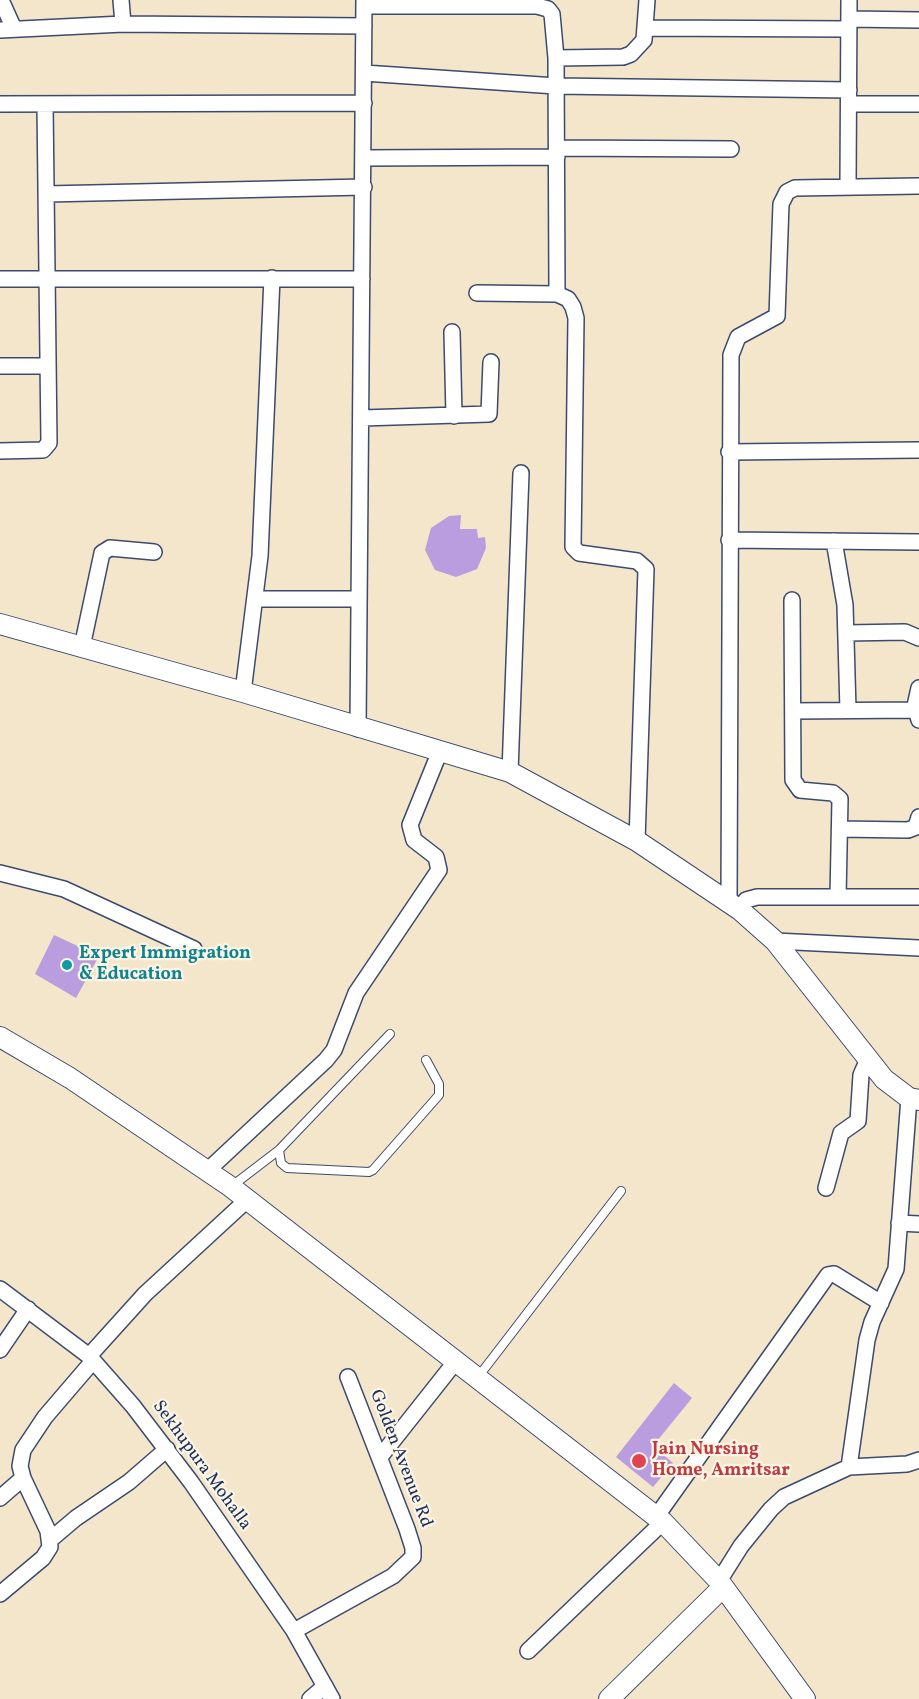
<!DOCTYPE html>
<style>
body{margin:0}
canvas{display:block;background:#f3e6cb}
</style>
<canvas width="919" height="1699"></canvas>
<script>
const g = document.querySelector('canvas').getContext('2d');
g.lineJoin = 'round';
function fill(path, color) {
  g.fillStyle = color;
  g.fill(path, 'evenodd');
}
function poly(rows) {
  const path = new Path2D();
  for (const r of rows) {
    path.moveTo(r[0], r[1]);
    for (let i = 2; i < r.length; i += 2) path.lineTo(r[i], r[i + 1]);
  }
  return path;
}
function stroke(path, color, width, dash) {
  g.strokeStyle = color;
  g.lineWidth = width;
  g.lineCap = dash ? 'butt' : 'round';
  g.setLineDash(dash || []);
  g.stroke(path);
}
function label(font, color, halo, rows, align = 'center') {
  g.font = font + ' Vollkorn,serif';
  g.lineWidth = 4.5;
  g.setLineDash([]);
  g.textBaseline = 'middle';
  g.strokeStyle = halo;
  g.fillStyle = color;
  for (const [text, x, y, turn = 0] of rows) {
    g.save();
    g.translate(x, y);
    g.rotate((+turn || 0) * Math.PI / 180);
    g.textAlign = isNaN(turn) ? turn : align;
    if (halo) g.strokeText(text, 0, 0);
    g.fillText(text, 0, 0);
    g.restore();
  }
}
fill(poly([
 [461,515,460,529,477,529,478,538,485,537,486,548,477,569,456,577,435,570,425,550,431,528,449,516],
 [54,935,99,956,76,998,35,974],
 [674,1383,692,1398,653,1446,673,1463,653,1487,616,1457]
]), '#b99dde');
const service = poly([
 [279,1150,281,1163,287,1168,369,1172,373,1170,439,1095,439,1084,426,1060],
 [232,1186,279,1150,390,1034],
 [478,1377,621,1191]
]);
const minor = poly([
 [1,0,14,29],
 [121,0,123,24],
 [364,6,537,6,548,9,552,14,556,58,557,294],
 [849,19,919,20],
 [647,28,849,29],
 [0,30,123,24,364,26],
 [556,58,623,57,631,54,644,40,647,0],
 [364,73,556,86,849,90],
 [0,104,364,103],
 [849,104,919,104],
 [557,148,731,149],
 [364,158,557,157],
 [848,186,849,0],
 [46,194,364,187],
 [0,279,362,279],
 [477,293,557,294,568,299,573,307,576,318,573,547,579,553,637,561,646,569,637,841],
 [452,332,454,416],
 [0,366,47,366],
 [362,418,489,414,491,362],
 [0,451,43,450,49,443,45,104],
 [729,452,919,450],
 [729,540,919,542],
 [834,541,845,605,848,710],
 [256,599,359,599],
 [792,600,793,780,800,790,833,793,840,799,838,897],
 [846,633,905,632,919,638],
 [82,647,102,553,110,548,154,552],
 [919,688,915,706,919,720],
 [243,692,260,556,272,278],
 [793,711,916,710],
 [358,729,364,0],
 [510,772,521,473],
 [840,829,908,830,916,827,919,817],
 [0,873,64,889,194,949],
 [729,902,731,355,738,337,777,316,781,204,787,192,795,188,919,186],
 [740,910,746,900,757,897,919,897],
 [775,941,919,948],
 [207,1171,326,1060,334,1050,356,993,439,870,436,857,414,840,410,825,440,751],
 [826,1188,841,1133,858,1121,861,1075,868,1059],
 [899,1223,919,1224],
 [0,1289,89,1356,133,1406,191,1482,294,1631,332,1699],
 [0,1350,28,1309],
 [89,1356,145,1294,247,1200],
 [380,1457,456,1361],
 [849,1467,907,1464,919,1460],
 [0,1498,23,1478],
 [656,1517,828,1275,834,1274,881,1303],
 [50,1540,76,1518,129,1482,167,1449],
 [719,1581,741,1546,771,1509,784,1497,849,1467,867,1340,872,1322,896,1269,909,1098],
 [0,1594,43,1558,50,1547,48,1531,23,1478,20,1466,23,1450,45,1417,93,1361],
 [294,1631,393,1576,413,1557,413,1548,407,1529,348,1377],
 [528,1651,663,1522],
 [310,1699,325,1686]
]);
const tertiary = poly([
 [0,624,243,692,510,772,637,841,740,910,775,941,884,1079,909,1098,919,1100],
 [0,1037,70,1078,231,1187,663,1522,719,1581,805,1699],
 [609,1699,723,1587]
]);
stroke(service, '#3b4a6e', 10);
stroke(minor, '#3b4a6e', 18);
stroke(tertiary, '#3b4a6e', 22);
stroke(service, '#fff', 8);
stroke(minor, '#fff', 15);
stroke(tertiary, '#fff', 20);
for (const [x, y, r, color] of [
 [67,965,6,"#0f9aa8"],
 [639,1461,8,"#e0444e"]
]) {
  const dot = new Path2D();
  dot.arc(x, y, r, 0, 2 * Math.PI);
  g.fillStyle = color;
  g.fill(dot);
  stroke(dot, '#fcf5e5', 2);
}
label('bold 18px', '#0d838f', '#fcf5e5', [
 ["Expert Immigration",79,955],
 ["& Education",79,976]
], 'left');
label('bold 18px', '#be3a42', '#fcf5e5', [
 ["Jain Nursing",652,1451],
 ["Home, Amritsar",652,1472]
], 'left');
label('18px', '#1b2f5e', '#fcf5e5', [
 ["Golden Avenue Rd",400,1459,69],
 ["Sekhupura Mohalla",201,1466,54]
]);
</script>
